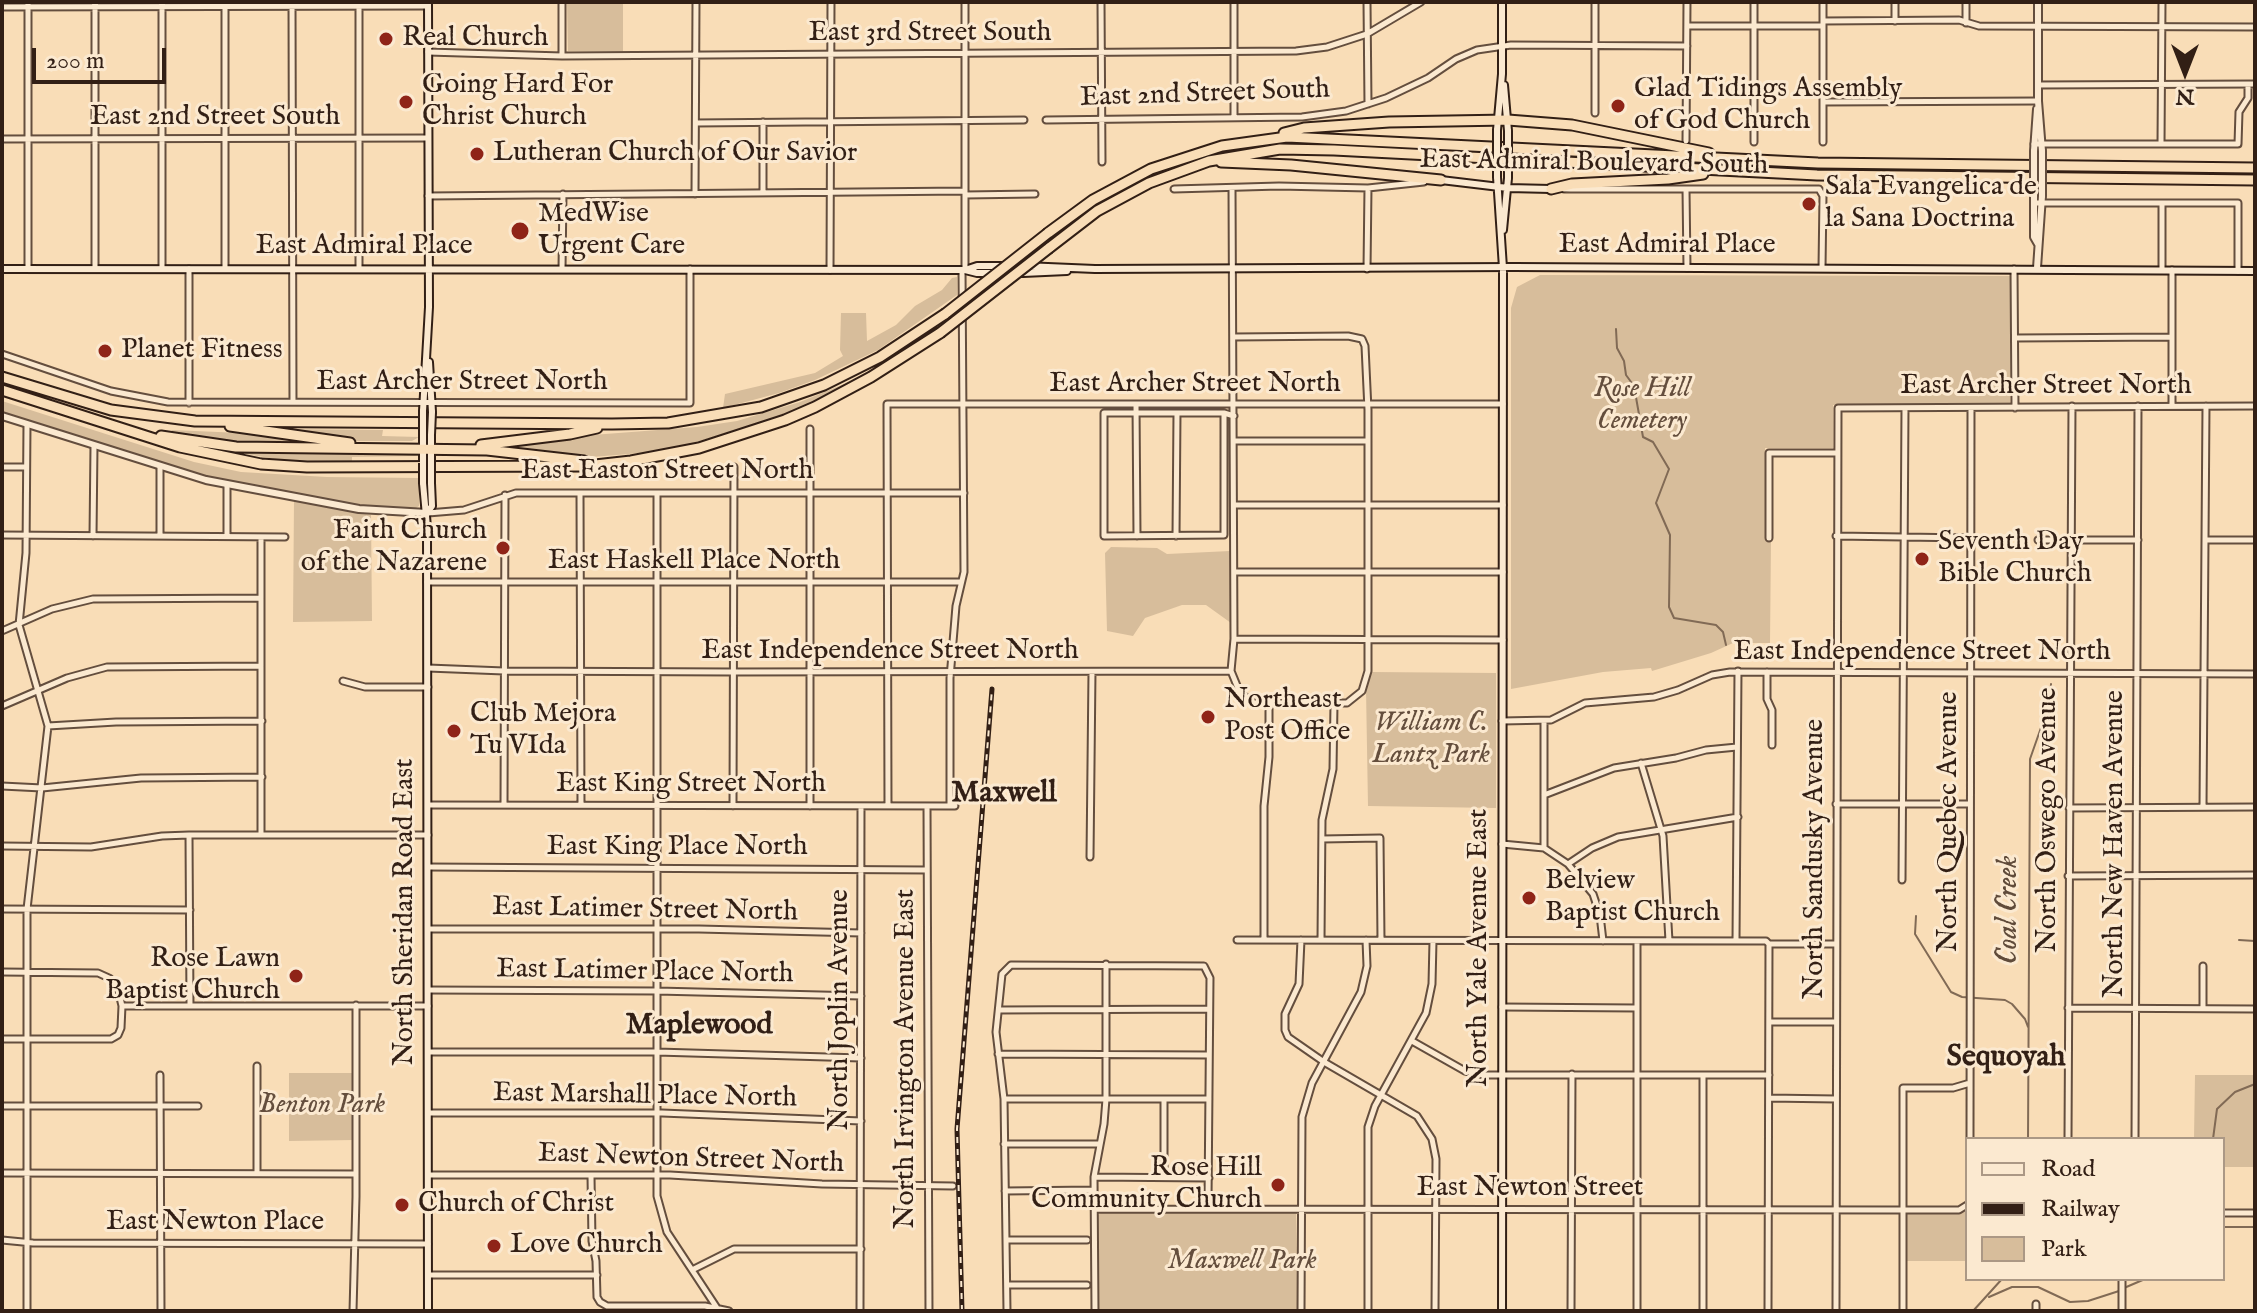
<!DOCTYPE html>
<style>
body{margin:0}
#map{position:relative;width:2257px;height:1313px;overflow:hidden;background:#f9ddb7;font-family:"IM FELL English",serif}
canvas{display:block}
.frame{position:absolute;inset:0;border:4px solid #321f15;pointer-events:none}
.legend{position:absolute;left:1965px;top:1137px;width:260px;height:144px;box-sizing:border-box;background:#fbe9d0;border:2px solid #ab9885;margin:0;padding:10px 14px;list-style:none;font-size:24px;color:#321f15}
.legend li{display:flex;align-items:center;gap:16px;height:40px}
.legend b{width:40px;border:2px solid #ab9885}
.north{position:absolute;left:2145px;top:32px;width:80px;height:80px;-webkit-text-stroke:6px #fbe9d0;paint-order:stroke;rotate:180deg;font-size:22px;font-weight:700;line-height:32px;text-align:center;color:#321f15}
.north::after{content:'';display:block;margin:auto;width:28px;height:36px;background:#321f15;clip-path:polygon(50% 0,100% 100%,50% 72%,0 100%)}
.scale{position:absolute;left:32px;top:48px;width:134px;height:36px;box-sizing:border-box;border:4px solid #321f15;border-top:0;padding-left:10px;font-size:24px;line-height:28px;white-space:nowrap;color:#321f15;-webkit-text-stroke:6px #fbe9d0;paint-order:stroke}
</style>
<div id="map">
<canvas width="2257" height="1313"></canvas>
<div class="frame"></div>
<ul class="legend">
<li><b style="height:10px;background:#fbe9d0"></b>Road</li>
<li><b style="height:10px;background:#321f15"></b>Railway</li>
<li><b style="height:22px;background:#d7bd9b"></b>Park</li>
</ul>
<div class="north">N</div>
<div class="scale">200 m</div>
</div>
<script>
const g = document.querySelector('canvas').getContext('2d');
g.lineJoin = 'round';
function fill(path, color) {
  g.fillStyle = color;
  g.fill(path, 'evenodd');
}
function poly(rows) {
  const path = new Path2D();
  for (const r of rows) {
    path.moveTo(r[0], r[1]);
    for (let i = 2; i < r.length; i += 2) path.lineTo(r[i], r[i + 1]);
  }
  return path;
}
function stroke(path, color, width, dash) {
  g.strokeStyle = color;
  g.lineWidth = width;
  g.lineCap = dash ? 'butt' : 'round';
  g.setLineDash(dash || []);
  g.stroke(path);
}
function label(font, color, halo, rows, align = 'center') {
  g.font = font + ' "IM FELL English",serif';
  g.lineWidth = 6;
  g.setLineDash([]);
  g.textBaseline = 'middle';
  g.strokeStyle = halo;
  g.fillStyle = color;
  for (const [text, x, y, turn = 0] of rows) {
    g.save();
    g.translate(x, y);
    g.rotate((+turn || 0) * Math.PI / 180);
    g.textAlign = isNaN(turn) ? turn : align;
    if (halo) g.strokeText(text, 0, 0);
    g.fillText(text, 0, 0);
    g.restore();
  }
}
fill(poly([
 [567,2,623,2,623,51,568,51],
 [1540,275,2011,276,2010,405,1833,405,1833,448,1765,448,1765,538,1771,538,1770,643,1733,643,1711,653,1652,671,1651,668,1603,672,1511,689,1511,308,1517,287],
 [957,277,957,295,878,350,815,380,779,393,723,408,725,394,815,373,843,356,840,350,841,313,866,313,867,341,896,325,915,306,942,290,952,278],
 [864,376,815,402,782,416,690,444,641,453,580,458,494,446,566,437,697,427,737,421,800,402],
 [2,401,194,462,241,472,327,477,419,478,419,506,414,509,384,508,355,504,200,475,2,412],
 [276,429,383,430,382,436,419,437,412,441,354,441],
 [172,430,264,434,334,445,236,445,181,437,171,432],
 [193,445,412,454,417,456,352,457,352,463,287,461],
 [294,501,371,515,372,621,293,622],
 [1111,547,1157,548,1167,554,1230,551,1231,623,1206,605,1182,605,1145,618,1133,636,1107,631,1105,553],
 [1371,672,1496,673,1496,808,1368,806,1366,689],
 [289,1073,354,1073,354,1140,289,1141],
 [2195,1075,2255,1075,2255,1167,2223,1167,2223,1139,2194,1139],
 [1102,1212,1296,1212,1298,1311,1099,1311,1097,1216],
 [1967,1212,1967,1261,1906,1261,1906,1213]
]), '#d7bd9b');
stroke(poly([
 [1616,329,1617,348,1624,361,1626,375,1634,386,1643,437,1653,442,1669,469,1656,503,1670,535,1669,607,1674,618,1716,625,1723,632,1726,645],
 [1916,916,1915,934,1951,992,1962,997,2005,1000,2012,1004,2025,1019,2028,1027],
 [2239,940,2255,941],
 [2028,1139,2030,759,2050,702,2051,684],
 [2213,1139,2217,1109,2235,1092,2255,1084],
 [2223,1227,2255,1227],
 [2124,1288,2145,1279],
 [1989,1297,2012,1287,2038,1287,2070,1302,2088,1301,2119,1291],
 [1973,1311,2002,1279]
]), '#816a55', 2);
const minor = poly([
 [95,2,95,269],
 [162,2,162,269],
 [292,2,293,402],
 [359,2,359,269],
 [1101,2,1102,162],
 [1367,2,1368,104],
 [1595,2,1595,113],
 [2,7,428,6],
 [1823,21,1959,20,1979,26,2255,27],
 [1895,21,1895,2],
 [1966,23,1966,2],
 [1687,26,1823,26],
 [428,52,562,56,1296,51,1327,47,1367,34,1421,2],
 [562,56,562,2],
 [2038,85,2255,84],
 [1823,102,2038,101],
 [1234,118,1234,2],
 [1046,120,1302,117,1346,111,1386,98,1428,78,1456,59,1477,50,1511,45,1687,46],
 [763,122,763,193],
 [696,123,1024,120],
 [2,139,428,138],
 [1686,141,1687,2],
 [1754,142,1754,2],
 [1823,142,1823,2],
 [2034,144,2238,144,2239,112,2248,98,2248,85],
 [2161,144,2162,2],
 [1232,188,1234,639,1231,671,1240,693,1254,703,1347,703,1362,691,1368,671,1368,410,1365,346,1362,339,1348,336,1234,337],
 [1174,189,1279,186,1368,188,1424,182],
 [1564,189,1819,189,1823,196,1822,268],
 [1686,189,1687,268],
 [695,194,696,2],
 [965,195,1035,194],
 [428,196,965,191],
 [2034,203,2238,203,2238,271],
 [28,268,28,2],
 [189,269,189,403],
 [225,269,225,2],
 [562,269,563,194],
 [1367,269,1368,188],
 [2014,269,2015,408],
 [830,270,831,2],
 [965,270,965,2],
 [2162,270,2162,203],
 [2015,338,2172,337],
 [2,354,111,391,168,402,690,403,690,269],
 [1136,404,1137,536],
 [2172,405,2172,270],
 [1224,413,1224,535,1104,536,1104,413,1224,413,1234,416],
 [27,424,26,553,19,625,48,726,27,909,27,1311],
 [1234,441,1368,441],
 [2,467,26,467],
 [227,485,227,536],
 [580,493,581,805],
 [657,493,657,1196,667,1232,719,1311],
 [1234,505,1503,505],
 [428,513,464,510,516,493,964,493],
 [2,535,285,537],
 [93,536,94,446],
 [160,536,160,467],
 [1176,536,1177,413],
 [1836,536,1971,538],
 [261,537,261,835],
 [1769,538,1769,453,1837,453],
 [2038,540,2138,540],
 [2205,540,2255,540],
 [1234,572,1503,572],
 [427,582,961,582],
 [2,631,52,609,93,599,261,598],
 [1234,639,1503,640],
 [428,668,504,671,733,672,1231,671],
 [1767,672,1767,699,1772,710,1772,745],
 [343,681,365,687,428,687],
 [2,706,67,678,107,667,261,666],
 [1502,721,1551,720,1585,703,1654,697,1678,690,1712,675,1730,672,2255,674],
 [48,726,116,722,262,721],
 [1641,763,1663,836,1669,941],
 [2,786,42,788,141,778,262,777],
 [1544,795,1614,768,1676,758,1706,750,1737,747],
 [1836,804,1969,804],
 [428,805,955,806],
 [504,805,505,495],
 [733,806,734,467],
 [810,806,810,429],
 [888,806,887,404,1503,404],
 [927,806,929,1311],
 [950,806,950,678,956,606,964,572,962,270],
 [2203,807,2206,406],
 [2069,808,2255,807],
 [189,835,190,1006],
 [1322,839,1380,838,1381,940],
 [1502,844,1544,848,1568,864,1592,848,1618,837,1738,817],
 [2,846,91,847,162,836,189,835,428,835],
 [1544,848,1544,721],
 [1090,857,1092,672],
 [1568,864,1593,894,1600,915,1603,941],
 [428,867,927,870],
 [2068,876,2255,875],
 [1902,880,1905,408],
 [2,909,190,910],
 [428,929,699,929,861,933],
 [1237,940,1766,941,1769,944,1836,944],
 [1264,940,1264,806,1269,757,1269,704],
 [1301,940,1299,984,1285,1014,1285,1030,1288,1037,1324,1062,1417,1116,1432,1139,1436,1159,1435,1311],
 [1321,940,1322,820,1333,769,1334,704],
 [1637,941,1637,1311],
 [1736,941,1738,671],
 [2,972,98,973,109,978,117,985,122,1006,121,1028,118,1035,111,1039,2,1039],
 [428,990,657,991,861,996],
 [122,1006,428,1006],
 [1502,1007,1636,1008],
 [2068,1008,2255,1009],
 [2203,1008,2203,966],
 [999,1010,1209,1009],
 [1769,1022,1836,1022],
 [1412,1041,1465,1071,1484,1075,1769,1075],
 [428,1052,657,1052,861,1058],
 [998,1054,1208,1055],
 [257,1066,257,1173],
 [160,1075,161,1311],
 [1769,1098,1836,1099],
 [1004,1099,1209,1099],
 [2,1106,198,1106],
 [428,1113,662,1113,861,1121],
 [1970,1139,1971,409],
 [2068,1139,2072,406],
 [2135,1139,2138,406],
 [1004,1144,1099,1144],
 [2,1173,356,1174],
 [428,1175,670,1175,822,1184,953,1186],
 [591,1176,592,1241,596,1261,597,1297,600,1302,607,1306,705,1306,729,1311],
 [1094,1177,1209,1178],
 [1164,1177,1164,1101],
 [1005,1191,1094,1190],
 [1094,1209,1899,1210,1959,1210,1967,1205],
 [2223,1213,2255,1213],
 [2,1240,33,1243,428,1244],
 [1006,1240,1087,1240],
 [692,1270,734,1249,861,1249],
 [428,1275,597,1275],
 [1007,1285,1087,1285],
 [2036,1304,2036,1311],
 [353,1311,356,1197,356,1005],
 [860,1311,861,806],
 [1007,1311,1004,1099,996,1032,1002,974,1011,965,1204,966,1210,978,1208,1201],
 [1095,1311,1094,1177,1104,1124,1106,1099,1106,964],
 [1301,1311,1302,1117,1312,1083,1361,992,1367,966,1366,940],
 [1368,1311,1368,1127,1375,1106,1426,1013,1432,984,1433,941],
 [1571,1311,1572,1074],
 [1703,1311,1703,1075],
 [1768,1311,1769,944],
 [1836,1311,1838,408,2255,406],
 [1903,1311,1903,1088,1953,1088,1970,1083],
 [2122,1311,2122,1279]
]);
const tertiary = poly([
 [2038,2,2038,101,2042,151],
 [2034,151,2037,109],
 [2034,196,2034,237,2038,244],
 [2037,268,2042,196],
 [2,416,206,480,359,509,427,513]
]);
const secondary = poly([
 [1504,85,1508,131],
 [1497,130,1502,74,1502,2],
 [1497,177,1503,268,1502,1311],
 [1441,180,1508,188,1551,189],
 [1503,230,1508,178],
 [2,269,965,270,977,273,1023,273,1067,271],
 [965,270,977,266,1024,266,1095,269,1514,267,2255,271],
 [429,362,432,412],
 [423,411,429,307,428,2],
 [423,435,423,463],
 [431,460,431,435],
 [423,483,427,527,428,1311],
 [427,513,432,506,431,483]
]);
const motorway = poly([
 [1284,133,1304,128,1389,122,1508,120,1572,125,1709,153],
 [1221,162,1291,165,1441,180],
 [1551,189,1572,184,1668,179,1703,174],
 [1048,233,1093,200,1151,169,1222,146,1287,137,1818,163,2255,168],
 [1049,248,1097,211,1149,183,1209,161,1280,149,1334,150,1817,175,2255,180],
 [2,377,111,410,195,421,612,424,668,423,761,407,824,385,880,357,945,314],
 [2,390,180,447,261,464,307,467,586,466,631,461,699,448,785,420,815,407,871,377,940,333],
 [230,426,350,443],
 [161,436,236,447,487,450,584,461],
 [481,445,570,434,597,428]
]);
stroke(minor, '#644e3e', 9);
stroke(tertiary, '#644e3e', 10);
stroke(secondary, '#321f15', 10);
stroke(motorway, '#321f15', 13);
stroke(minor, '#fbe9d0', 5);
stroke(tertiary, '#fbe9d0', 6);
stroke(secondary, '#fbe9d0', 6);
stroke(motorway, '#f9ddb7', 9);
const rail = poly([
 [962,1311,957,1129,992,689]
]);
stroke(rail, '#321f15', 5);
stroke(rail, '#fbe9d0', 2, [6]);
const tertiaryBridge = poly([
 [2042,151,2042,196],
 [2034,196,2034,151]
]);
const secondaryBridge = poly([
 [1497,130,1497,177],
 [1508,178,1508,131],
 [423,435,423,411],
 [431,435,432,412],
 [431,460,431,483],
 [423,463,423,483]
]);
const motorwayBridge = poly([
 [945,314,1048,233],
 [940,333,1049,248]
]);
stroke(tertiaryBridge, '#644e3e', 10, []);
stroke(secondaryBridge, '#321f15', 10, []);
stroke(motorwayBridge, '#321f15', 13, []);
stroke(tertiaryBridge, '#fbe9d0', 6);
stroke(secondaryBridge, '#fbe9d0', 6);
stroke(motorwayBridge, '#f9ddb7', 9);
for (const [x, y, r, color] of [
 [386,39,8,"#8f2418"],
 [406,102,8,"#8f2418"],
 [1618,106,8,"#8f2418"],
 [477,154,8,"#8f2418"],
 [1809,204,8,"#8f2418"],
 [520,231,10,"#8f2418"],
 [105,351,8,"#8f2418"],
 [503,548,8,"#8f2418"],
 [1922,559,8,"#8f2418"],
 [1208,717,8,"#8f2418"],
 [454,731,8,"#8f2418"],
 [1529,898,8,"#8f2418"],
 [296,976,8,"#8f2418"],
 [1278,1185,8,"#8f2418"],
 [402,1205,8,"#8f2418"],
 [494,1246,8,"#8f2418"]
]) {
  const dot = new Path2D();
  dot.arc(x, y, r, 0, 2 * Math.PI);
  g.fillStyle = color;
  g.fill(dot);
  stroke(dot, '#fbe9d0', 3);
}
label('28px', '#321f15', '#fbe9d0', [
 ["East 3rd Street South",930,34],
 ["East 2nd Street South",1205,95,-2],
 ["East 2nd Street South",215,118],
 ["East Admiral Boulevard South",1594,164,1],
 ["East Admiral Place",1667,246],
 ["East Admiral Place",364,247],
 ["East Archer Street North",462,383],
 ["East Archer Street North",1195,385],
 ["East Archer Street North",2046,387],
 ["East Easton Street North",667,472],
 ["East Haskell Place North",694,562],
 ["East Independence Street North",890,652],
 ["East Independence Street North",1922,653],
 ["East King Street North",691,785],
 ["North Oswego Avenue",2049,820,-90],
 ["North Quebec Avenue",1950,822,-90],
 ["North New Haven Avenue",2116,844,-90],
 ["East King Place North",677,848],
 ["North Sandusky Avenue",1816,859,-90],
 ["East Latimer Street North",645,911,1],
 ["North Sheridan Road East",406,912,-90],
 ["North Yale Avenue East",1480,948,-90],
 ["East Latimer Place North",645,973,1],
 ["North Joplin Avenue",841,1010,-90],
 ["North Irvington Avenue East",907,1059,-90],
 ["East Marshall Place North",645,1097,1],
 ["East Newton Street North",691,1160,2],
 ["East Newton Street",1530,1189],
 ["East Newton Place",215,1223]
]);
label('28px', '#321f15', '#fbe9d0', [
 ["Real Church",402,39],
 ["Going Hard For",422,86],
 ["Christ Church",422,118],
 ["Glad Tidings Assembly",1634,90],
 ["of God Church",1634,122],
 ["Lutheran Church of Our Savior",493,154],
 ["Sala Evangelica de",1825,188],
 ["la Sana Doctrina",1825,220],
 ["MedWise",538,215],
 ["Urgent Care",538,247],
 ["Planet Fitness",121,351],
 ["Faith Church",487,532,"right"],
 ["of the Nazarene",487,564,"right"],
 ["Seventh Day",1938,543],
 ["Bible Church",1938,575],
 ["Northeast",1224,701],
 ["Post Office",1224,733],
 ["Club Mejora",470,715],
 ["Tu VIda",470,747],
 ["Belview",1545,882],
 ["Baptist Church",1545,914],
 ["Rose Lawn",280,960,"right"],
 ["Baptist Church",280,992,"right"],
 ["Rose Hill",1262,1169,"right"],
 ["Community Church",1262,1201,"right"],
 ["Church of Christ",418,1205],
 ["Love Church",510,1246]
], 'left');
label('italic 28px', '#644e3d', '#fbe9d0', [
 ["Rose Hill",1642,390],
 ["Cemetery",1642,422],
 ["William C.",1431,724],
 ["Lantz Park",1431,756],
 ["Benton Park",322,1106],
 ["Maxwell Park",1242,1262]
]);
label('bold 30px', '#321f15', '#fbe9d0', [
 ["Maxwell",1004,795],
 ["Maplewood",699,1027],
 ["Sequoyah",2006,1059]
]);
label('italic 30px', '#604b3a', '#fbe9d0', [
 ["Coal Creek",2010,910,-90]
]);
</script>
